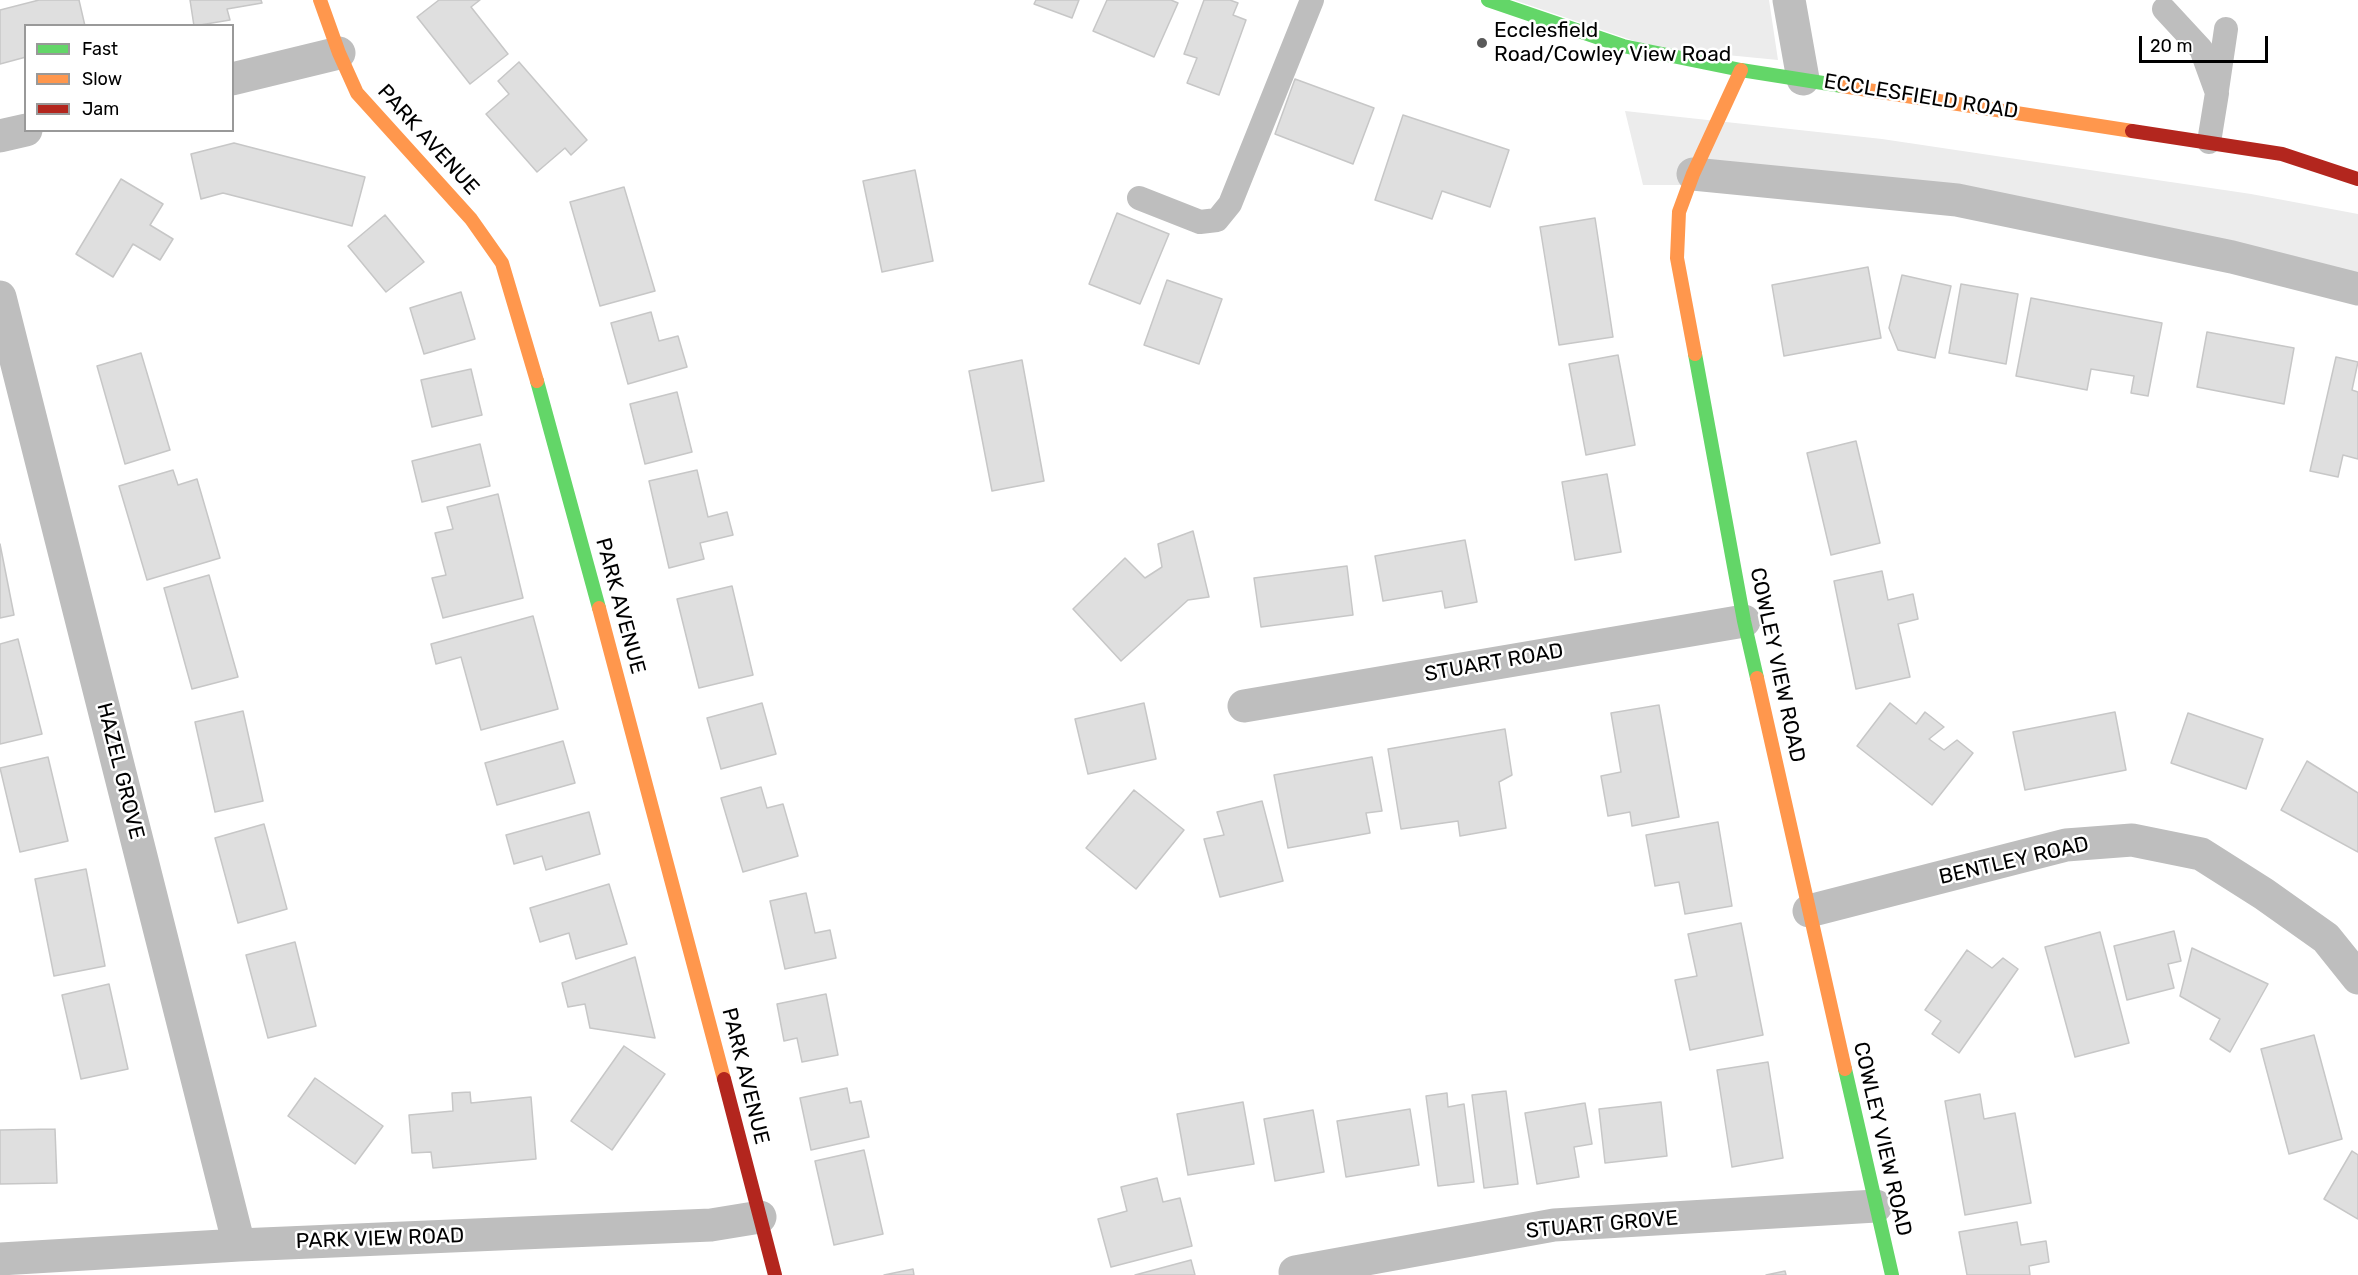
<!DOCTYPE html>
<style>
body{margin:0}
#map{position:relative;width:2358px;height:1275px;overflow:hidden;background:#fff;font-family:Rubik,sans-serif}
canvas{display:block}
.legend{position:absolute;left:24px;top:24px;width:210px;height:108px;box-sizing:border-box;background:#fff;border:2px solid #999;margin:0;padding:8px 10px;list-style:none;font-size:18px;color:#000}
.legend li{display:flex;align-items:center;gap:12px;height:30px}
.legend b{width:30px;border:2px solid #999}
.scale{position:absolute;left:2139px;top:36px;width:129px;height:27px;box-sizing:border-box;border:3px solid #000;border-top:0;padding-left:8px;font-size:18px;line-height:21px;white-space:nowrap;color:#000;-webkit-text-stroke:4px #fff;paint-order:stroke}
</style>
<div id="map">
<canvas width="2358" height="1275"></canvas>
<ul class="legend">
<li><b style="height:8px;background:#63d668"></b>Fast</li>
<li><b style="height:8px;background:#ff974d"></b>Slow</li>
<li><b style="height:8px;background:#b3261e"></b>Jam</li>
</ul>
<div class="scale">20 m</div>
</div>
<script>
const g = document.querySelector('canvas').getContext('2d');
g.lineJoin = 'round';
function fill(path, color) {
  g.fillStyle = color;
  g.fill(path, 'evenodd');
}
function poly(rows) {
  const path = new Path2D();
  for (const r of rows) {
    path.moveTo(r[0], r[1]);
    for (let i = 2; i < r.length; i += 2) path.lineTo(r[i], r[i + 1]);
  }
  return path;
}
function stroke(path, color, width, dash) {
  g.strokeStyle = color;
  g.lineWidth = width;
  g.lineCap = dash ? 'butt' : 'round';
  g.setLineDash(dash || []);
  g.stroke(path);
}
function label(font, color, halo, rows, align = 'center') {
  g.font = font + ' Rubik,sans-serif';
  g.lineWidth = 5;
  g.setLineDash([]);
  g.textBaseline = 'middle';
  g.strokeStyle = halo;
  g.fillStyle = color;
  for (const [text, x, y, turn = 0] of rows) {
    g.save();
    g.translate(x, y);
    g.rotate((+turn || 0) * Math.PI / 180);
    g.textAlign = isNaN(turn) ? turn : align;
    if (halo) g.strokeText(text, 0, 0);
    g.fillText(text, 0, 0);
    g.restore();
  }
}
fill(poly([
 [1514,0,1769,0,1778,60,1655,48],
 [1625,111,1882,139,2251,194,2358,214,2358,273,1953,185,1643,185]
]), '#ececec');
const building = poly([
 [39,0,79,0,85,26,26,26,26,57,0,64,0,10,39,0],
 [190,0,261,0,262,3,227,9,230,20,194,26,190,0],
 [439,0,480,0,471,7,508,54,470,84,417,17,439,0],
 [1036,0,1079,0,1072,18,1034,4,1036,0],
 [1107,0,1171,0,1178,3,1154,57,1093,31,1107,0],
 [1204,0,1230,0,1238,3,1233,15,1246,20,1219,95,1187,83,1197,58,1184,54,1204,0],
 [519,62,587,140,571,155,565,148,537,172,486,114,509,94,498,81,519,62],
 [1295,79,1374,108,1353,164,1275,134,1295,79],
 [1403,115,1509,150,1490,207,1442,191,1432,219,1375,200,1403,115],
 [234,143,365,177,352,226,223,193,201,199,191,154,234,143],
 [915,170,933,261,882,272,863,181,915,170],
 [121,179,163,204,150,225,173,239,160,260,133,244,113,277,76,254,121,179],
 [624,187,655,291,600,306,570,202,624,187],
 [1117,213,1169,234,1140,304,1089,284,1117,213],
 [385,215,424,262,386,292,348,246,385,215],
 [1595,218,1613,337,1559,345,1540,227,1595,218],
 [1868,267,1881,338,1784,356,1772,285,1868,267],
 [1902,275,1951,286,1935,358,1898,350,1889,328,1902,275],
 [1167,280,1222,299,1199,364,1144,345,1167,280],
 [1961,284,2018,294,2006,364,1949,353,1961,284],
 [461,292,475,339,424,354,410,308,461,292],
 [2031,298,2162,323,2148,396,2131,393,2134,376,2091,369,2087,390,2016,376,2031,298],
 [651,312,659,341,678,336,687,367,628,384,611,323,651,312],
 [2207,332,2294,348,2284,404,2197,387,2207,332],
 [141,353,170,450,125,464,97,366,141,353],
 [1618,355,1635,445,1586,455,1569,364,1618,355],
 [2336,357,2358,362,2352,390,2358,392,2358,459,2343,455,2338,477,2310,471,2336,357],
 [1022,360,1044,481,992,491,969,371,1022,360],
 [471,369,482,415,432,427,421,380,471,369],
 [677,392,692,452,645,464,630,404,677,392],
 [1856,441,1880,543,1831,555,1807,453,1856,441],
 [480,444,490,486,422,502,412,461,480,444],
 [173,470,178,485,197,479,220,558,147,580,119,486,173,470],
 [697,470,708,517,727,512,733,535,700,543,704,559,669,568,649,481,697,470],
 [1607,474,1621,552,1575,560,1562,482,1607,474],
 [498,494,523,598,443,618,432,578,446,575,435,533,453,529,447,507,498,494],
 [1193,531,1209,597,1188,600,1121,661,1073,609,1125,558,1145,578,1162,567,1158,544,1193,531],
 [1465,540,1477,602,1445,608,1442,591,1383,601,1375,556,1465,540],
 [0,544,14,615,0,618,0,544],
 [1347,566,1353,615,1261,627,1254,578,1347,566],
 [1882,571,1888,600,1913,594,1918,619,1898,624,1910,677,1856,689,1834,581,1882,571],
 [209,575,238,677,192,689,164,588,209,575],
 [732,586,753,675,699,688,677,599,732,586],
 [533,616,558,709,481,730,461,657,436,664,431,644,533,616],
 [18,639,42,734,0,744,0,644,18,639],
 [762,703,776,754,721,769,707,718,762,703],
 [1144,703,1156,759,1088,774,1075,719,1144,703],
 [1890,703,1916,724,1925,712,1944,727,1929,739,1944,750,1957,740,1973,753,1932,805,1857,746,1890,703],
 [1659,705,1679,817,1632,826,1630,812,1608,816,1601,776,1621,772,1611,713,1659,705],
 [243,711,263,801,215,812,195,722,243,711],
 [2115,712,2126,770,2025,790,2013,732,2115,712],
 [2188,713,2263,739,2246,789,2171,763,2188,713],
 [1505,729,1512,775,1499,782,1506,828,1460,836,1458,821,1401,829,1388,749,1505,729],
 [563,741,575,783,497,805,485,763,563,741],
 [48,757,68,841,20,852,0,768,48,757],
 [1372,757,1382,811,1366,813,1370,833,1288,848,1274,775,1372,757],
 [2307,761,2358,793,2358,852,2281,810,2307,761],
 [761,787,767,808,783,804,798,856,743,872,721,798,761,787],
 [1134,790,1184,830,1136,889,1086,848,1134,790],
 [1262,801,1283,881,1220,897,1204,839,1224,835,1217,812,1262,801],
 [589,812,600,854,546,870,542,856,514,864,506,835,589,812],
 [1718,822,1732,906,1685,914,1679,882,1655,886,1646,835,1718,822],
 [264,824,287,909,238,923,215,838,264,824],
 [86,869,105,966,54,976,35,879,86,869],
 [609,884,627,944,576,959,569,933,540,942,530,908,609,884],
 [806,893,815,933,830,930,836,958,785,969,770,901,806,893],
 [1741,923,1763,1035,1690,1050,1675,980,1697,976,1688,934,1741,923],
 [2174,931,2181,961,2168,964,2174,988,2127,1000,2114,946,2174,931],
 [2100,932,2129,1043,2075,1057,2045,947,2100,932],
 [295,942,316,1026,268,1038,246,955,295,942],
 [2192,948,2268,984,2230,1052,2210,1039,2220,1019,2180,996,2192,948],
 [1967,950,1992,968,2003,958,2018,969,1959,1053,1932,1034,1941,1021,1925,1010,1967,950],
 [635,957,655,1038,590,1028,585,1004,568,1007,562,983,635,957],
 [109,984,128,1069,81,1079,62,995,109,984],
 [826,994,838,1055,802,1062,797,1038,784,1041,777,1004,826,994],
 [2314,1035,2342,1139,2289,1154,2261,1049,2314,1035],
 [624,1046,665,1074,612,1150,571,1121,624,1046],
 [1768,1062,1783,1158,1732,1167,1717,1070,1768,1062],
 [315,1078,383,1126,355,1164,288,1116,315,1078],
 [847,1088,850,1103,861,1101,869,1137,811,1150,800,1098,847,1088],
 [1506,1091,1518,1184,1484,1188,1472,1095,1506,1091],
 [470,1092,471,1103,531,1097,536,1159,433,1168,431,1152,412,1153,409,1115,453,1111,452,1093,470,1092],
 [1447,1093,1448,1107,1464,1104,1474,1182,1438,1186,1426,1096,1447,1093],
 [1980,1094,1984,1119,2015,1113,2031,1203,1965,1215,1945,1101,1980,1094],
 [1243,1102,1254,1164,1188,1175,1177,1114,1243,1102],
 [1661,1102,1667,1156,1605,1163,1599,1109,1661,1102],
 [1585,1103,1592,1144,1574,1147,1579,1177,1537,1184,1525,1113,1585,1103],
 [1410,1109,1419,1165,1346,1177,1337,1121,1410,1109],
 [1313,1110,1324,1172,1275,1181,1264,1119,1313,1110],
 [55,1129,57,1183,0,1184,0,1130,55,1129],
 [864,1150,883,1234,834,1245,815,1161,864,1150],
 [2352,1151,2358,1155,2358,1219,2324,1199,2352,1151],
 [1157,1178,1163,1202,1180,1198,1192,1246,1111,1267,1098,1219,1127,1211,1121,1187,1157,1178],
 [2017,1222,2021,1245,2046,1241,2049,1262,2029,1266,2030,1275,1967,1275,1959,1232,2017,1222],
 [1191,1260,1195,1275,1135,1275,1191,1260],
 [913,1269,914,1275,884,1275,913,1269],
 [1785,1271,1786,1275,1766,1275,1785,1271]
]);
fill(building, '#dfdfdf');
stroke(building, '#c7c7c7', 1.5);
stroke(poly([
 [2164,9,2201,49,2217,93,2209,142],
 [2217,90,2226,29],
 [1139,198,1200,222,1217,220,1230,204,1312,0]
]), '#bebebe', 24);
stroke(poly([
 [1789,0,1803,79],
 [232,79,339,53],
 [0,136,26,130],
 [1693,174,1957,200,2232,257,2358,289],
 [0,297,239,1245],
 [1244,706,1744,621],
 [1809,911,2066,845,2132,840,2201,854,2264,894,2326,938,2358,978],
 [0,1259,239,1245,711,1225,760,1217],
 [1295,1272,1554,1225,1876,1206]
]), '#bebebe', 33);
stroke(poly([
 [1488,0,1623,46,1741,70,1842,86],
 [1695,354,1744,621,1757,678],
 [537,381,599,608],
 [1845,1069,1892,1275]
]), '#63d668', 14);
stroke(poly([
 [320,0,339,53,357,93,471,219,502,263,537,381],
 [1842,86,2132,131],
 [1695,354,1677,258,1679,212,1693,174,1741,70],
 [599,608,724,1079],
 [1757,678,1845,1069]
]), '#ff974d', 14);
stroke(poly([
 [2132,131,2282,154,2358,179],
 [724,1079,775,1275]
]), '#b3261e', 14);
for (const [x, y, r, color] of [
 [1482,43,6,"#595959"]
]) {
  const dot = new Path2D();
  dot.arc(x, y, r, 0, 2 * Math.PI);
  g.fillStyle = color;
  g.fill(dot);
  stroke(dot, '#fff', 2);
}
label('21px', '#000', '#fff', [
 ["Ecclesfield",1494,31],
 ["Road/Cowley View Road",1494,55]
], 'left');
label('21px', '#000', '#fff', [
 ["ECCLESFIELD ROAD",1921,97,9],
 ["PARK AVENUE",428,140,48],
 ["PARK AVENUE",620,606,75],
 ["STUART ROAD",1494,663,-10],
 ["COWLEY VIEW ROAD",1777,665,78],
 ["HAZEL GROVE",120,771,76],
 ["BENTLEY ROAD",2014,861,-13],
 ["PARK AVENUE",745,1076,76],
 ["COWLEY VIEW ROAD",1882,1139,77],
 ["STUART GROVE",1602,1225,-5],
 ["PARK VIEW ROAD",380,1239,-2]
]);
</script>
